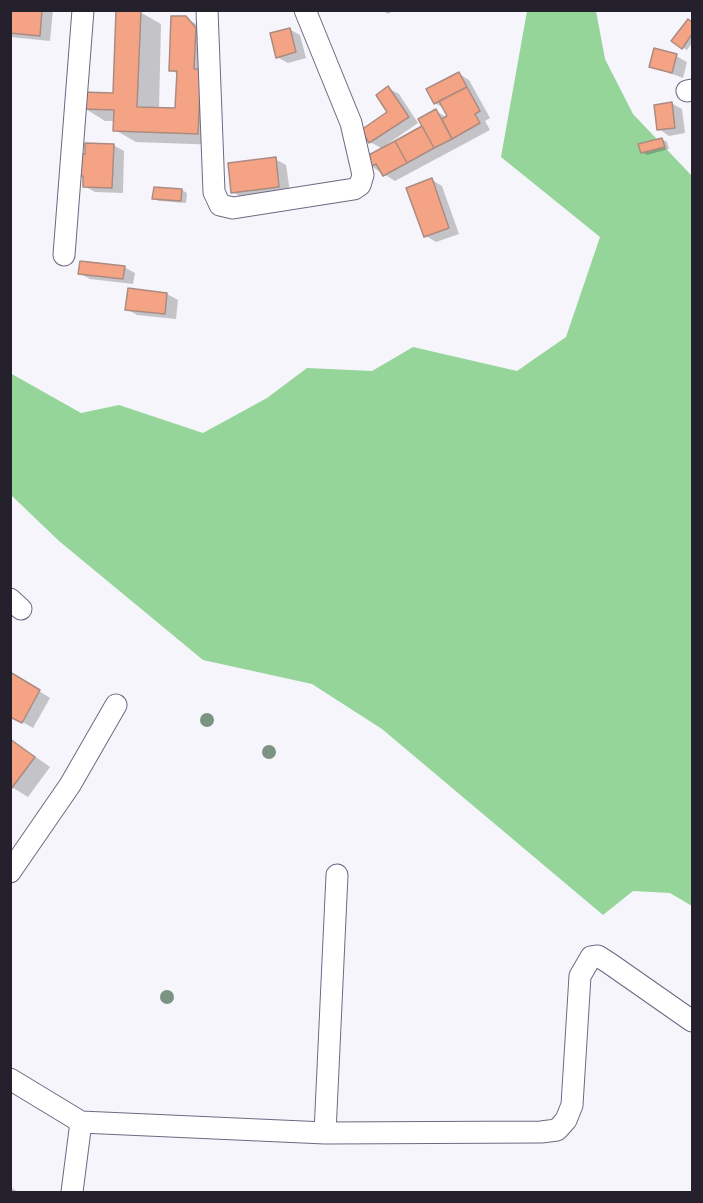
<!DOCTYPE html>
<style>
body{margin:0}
#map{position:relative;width:703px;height:1203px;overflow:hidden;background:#f6f5fb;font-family:"Source Sans 3",sans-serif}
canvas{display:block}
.frame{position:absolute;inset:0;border:12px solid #24212c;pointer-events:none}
</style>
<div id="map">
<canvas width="703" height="1203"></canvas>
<div class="frame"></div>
</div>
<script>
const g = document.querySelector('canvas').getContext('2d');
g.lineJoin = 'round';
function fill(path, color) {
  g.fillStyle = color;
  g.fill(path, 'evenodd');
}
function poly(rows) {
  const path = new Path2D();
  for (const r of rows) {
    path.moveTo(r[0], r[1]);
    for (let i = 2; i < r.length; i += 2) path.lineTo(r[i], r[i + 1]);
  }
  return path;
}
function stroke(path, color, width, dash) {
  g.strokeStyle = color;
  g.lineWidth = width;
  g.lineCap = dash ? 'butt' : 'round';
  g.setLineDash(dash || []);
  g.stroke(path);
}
fill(poly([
 [527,11,596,11,605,59,633,114,692,176,692,906,670,893,633,891,603,915,382,729,312,684,203,660,59,541,11,495,10,373,81,413,119,405,203,433,267,398,307,368,372,371,413,347,517,371,566,337,600,237,501,157]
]), '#95d59a');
fill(poly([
 [10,10,53,10,50,41,10,37],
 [382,10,395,10,388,14],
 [140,12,161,24,159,109,177,110,178,74,171,70,185,18,207,30,215,79,221,82,219,145,136,142,115,130,115,121,105,121,84,108,115,94],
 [688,21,692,23,692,43,687,50,682,47],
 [289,29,300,35,306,58,288,63,277,57],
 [676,56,687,62,683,78,650,66],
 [459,74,469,80,490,118,485,121,490,130,395,181,371,166,383,149,370,142,389,112,388,88,399,94,418,123,386,145,387,147,424,126,436,111,451,120,445,109,435,103],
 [671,103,682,109,685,133,669,136,659,129],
 [662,139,667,142,669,149,647,155,642,152],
 [113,145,124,151,123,193,95,192,84,186,85,179,79,175,86,155],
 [275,159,286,165,290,192,243,198,233,192],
 [432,180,442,186,459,234,436,242,426,236],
 [155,188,182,190,187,193,186,203,159,201,154,198],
 [124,267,135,273,133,284,90,279,79,273],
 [129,290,167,294,178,300,176,319,137,315,127,309],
 [16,676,50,698,33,728,10,715],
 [10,739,50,767,28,797,10,786],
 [10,1187,18,1192,10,1192]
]), '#0003');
const building = poly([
 [10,10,42,10,40,36,10,33,10,10],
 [116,10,141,10,137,107,175,108,177,71,169,71,171,16,186,16,196,28,194,69,201,69,198,134,113,131,114,110,82,109,83,92,113,93,116,10],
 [688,19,692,22,692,34,682,49,671,41,688,19],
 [290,28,296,52,276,58,270,33,290,28],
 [654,48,677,54,672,73,649,67,654,48],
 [459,72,467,87,434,104,426,89,459,72],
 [388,86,409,117,369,143,361,130,387,112,376,95,388,86],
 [467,87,480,111,475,114,480,123,452,139,442,119,447,116,439,101,467,87],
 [672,102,675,128,657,130,654,105,672,102],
 [436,109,452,139,434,148,418,119,436,109],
 [422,126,434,148,407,163,395,141,422,126],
 [662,138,665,147,641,153,638,144,662,138],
 [395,141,407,163,383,176,376,164,370,167,365,157,395,141],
 [85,143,114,144,112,188,83,187,83,176,77,176,78,153,85,154,85,143],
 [276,157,279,187,231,193,228,163,276,157],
 [432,178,449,228,424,237,406,188,432,178],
 [154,187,182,189,181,201,152,199,154,187],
 [80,261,125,266,123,279,78,274,80,261],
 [128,288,167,293,165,314,125,310,128,288],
 [10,672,40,690,22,723,10,717,10,672],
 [10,739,35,757,11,789,10,788,10,739]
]);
fill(building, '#f5a385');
stroke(building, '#ab8b80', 1.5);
const minor = poly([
 [207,10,214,192,220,205,233,208,354,189,360,185,363,175,351,123,305,10],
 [687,91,692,90],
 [64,255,83,10],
 [10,599,21,609],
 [10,872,70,785,116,705],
 [10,1079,81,1122,325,1133,541,1132,557,1130,566,1120,572,1105,580,976,591,957,598,956,609,963,692,1021],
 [325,1133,337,875],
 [72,1192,81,1122]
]);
stroke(minor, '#706883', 23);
stroke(minor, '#fff', 21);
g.fillStyle = '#7b9481';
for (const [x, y] of [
 [207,720],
 [269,752],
 [167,997]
]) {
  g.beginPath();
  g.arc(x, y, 7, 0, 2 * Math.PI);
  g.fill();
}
</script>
